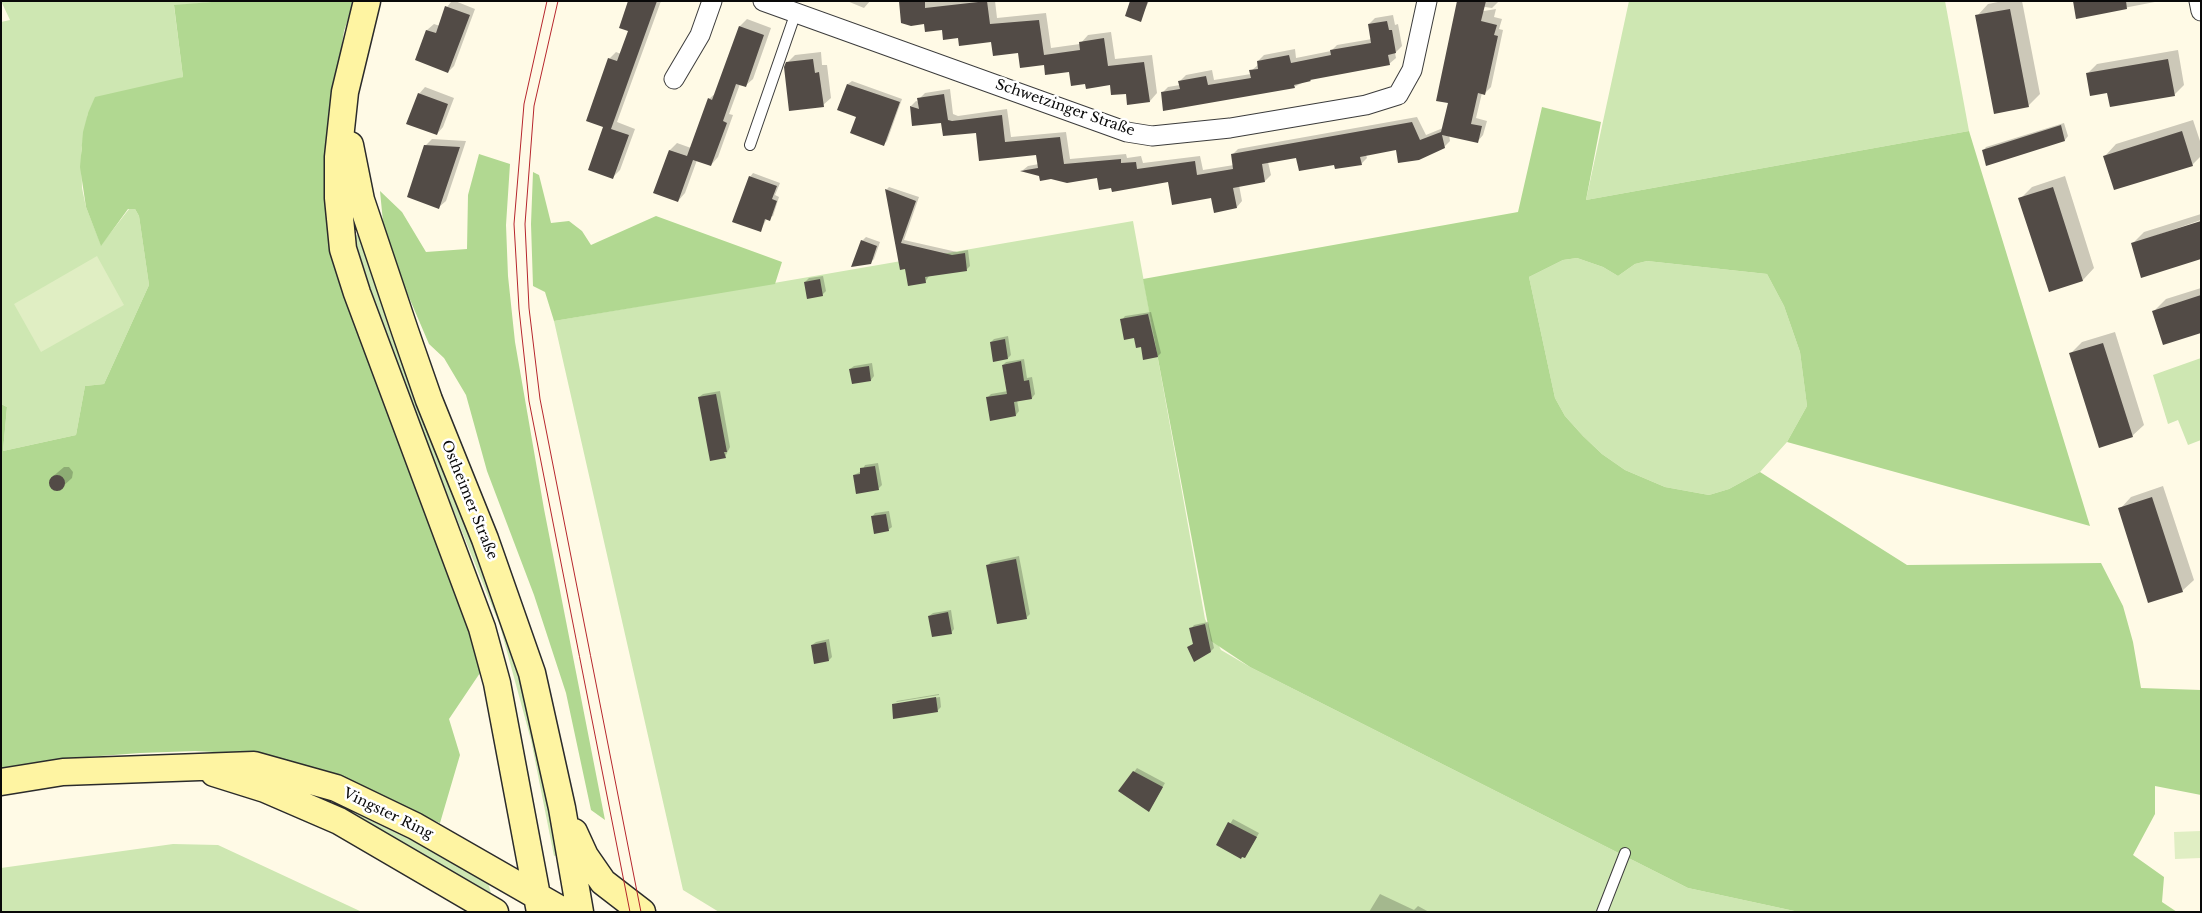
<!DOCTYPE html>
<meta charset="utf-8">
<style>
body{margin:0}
#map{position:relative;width:2202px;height:913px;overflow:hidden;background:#fffae6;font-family:"Libre Baskerville",serif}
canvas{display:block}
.frame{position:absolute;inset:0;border:2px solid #090909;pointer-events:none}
</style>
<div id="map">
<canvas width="2202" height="913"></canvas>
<div class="frame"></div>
</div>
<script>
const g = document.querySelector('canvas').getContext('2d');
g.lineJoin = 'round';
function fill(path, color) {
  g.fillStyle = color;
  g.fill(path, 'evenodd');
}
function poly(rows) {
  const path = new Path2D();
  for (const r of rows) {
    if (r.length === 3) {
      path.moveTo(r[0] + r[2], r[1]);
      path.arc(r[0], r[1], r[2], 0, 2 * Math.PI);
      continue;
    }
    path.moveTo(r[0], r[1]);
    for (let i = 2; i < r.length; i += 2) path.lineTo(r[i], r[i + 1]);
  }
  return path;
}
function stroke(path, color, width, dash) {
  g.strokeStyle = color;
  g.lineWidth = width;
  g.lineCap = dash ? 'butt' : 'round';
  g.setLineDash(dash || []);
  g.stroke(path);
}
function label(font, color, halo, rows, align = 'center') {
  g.font = font + ' "Libre Baskerville",serif';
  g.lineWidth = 5;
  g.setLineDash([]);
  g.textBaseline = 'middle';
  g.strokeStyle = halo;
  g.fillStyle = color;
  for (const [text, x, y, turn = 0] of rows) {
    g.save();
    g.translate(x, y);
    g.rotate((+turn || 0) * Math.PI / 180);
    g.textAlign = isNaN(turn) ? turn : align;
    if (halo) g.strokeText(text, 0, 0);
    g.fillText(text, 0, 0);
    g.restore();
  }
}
fill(poly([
 [224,1,174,6,183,77,88,113,81,151,82,188,86,207,101,245,129,209,135,209,139,216,149,285,104,384,85,386,76,435,3,451,7,407,1,404,1,22,10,20,1,1],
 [1629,1,1945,1,1969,131,1586,200],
 [1133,221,1205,619,1221,650,1250,667,1688,888,1799,912,719,912,683,890,554,321],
 [357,235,360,236,391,334,510,629,560,854,554,856,531,740,500,626,364,288,354,237],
 [1577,258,1603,267,1618,276,1635,264,1647,261,1767,274,1784,306,1800,352,1807,406,1787,442,1760,472,1729,489,1709,495,1665,487,1625,470,1602,454,1583,436,1565,416,1555,398,1529,277,1563,260],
 [2201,358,2201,440,2188,445,2178,420,2168,424,2153,375],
 [338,805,417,843,488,883,491,893,335,806],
 [173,844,218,845,362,912,1,912,1,868]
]), '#cee7b2');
fill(poly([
 [224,1,354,1,344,31,330,122,326,189,482,670,449,719,460,755,440,823,321,773,252,754,195,751,140,753,87,757,1,772,1,404,7,407,3,451,76,435,85,386,104,384,149,285,139,216,135,209,128,209,101,246,86,207,80,167,83,132,88,113,95,97,183,77,174,5],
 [1542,107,1601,122,1586,200,1969,131,2090,526,1787,442,1807,406,1800,352,1784,306,1767,274,1647,261,1635,264,1618,276,1603,267,1577,258,1563,260,1529,277,1555,398,1565,416,1583,436,1602,454,1625,470,1665,487,1709,495,1729,489,1760,472,1907,565,2101,563,2123,606,2133,642,2141,688,2201,690,2201,795,2155,786,2155,814,2133,855,2164,877,2162,902,2177,912,1799,912,1688,888,1250,667,1211,641,1143,279,1518,212],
 [479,154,510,164,506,225,508,276,515,342,544,509,605,820,591,810,566,693,534,595,487,471,466,395,444,358,429,344,393,260,383,222,380,191,402,212,426,252,467,249,468,195],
 [533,172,539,175,551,223,569,221,582,231,591,245,656,216,782,262,775,284,554,321,545,292,533,286,531,224]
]), '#b1d891');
fill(poly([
 [97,256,124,305,41,352,14,304],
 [2201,831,2201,858,2175,859,2174,832]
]), '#e0eec3');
fill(poly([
 [448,1,455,1,475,9,454,66,448,72,417,59,427,30,434,24,440,26,447,7,451,2],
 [630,1,661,1,617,122,635,129,620,170,613,177,605,127,609,59,616,52,621,54,630,30],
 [847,1,870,1,864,8],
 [900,1,995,1,997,18,1046,13,1051,48,1080,44,1088,35,1111,32,1115,59,1152,55,1157,93,1150,101,1111,84,1086,83,1070,70,1045,63,992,40,959,37,925,23],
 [1132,1,1149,1,1140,20],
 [1459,1,1499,1,1492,8,1458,3],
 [2003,1,2022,1,2040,94,2028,106,1977,16,1988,4],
 [2074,1,2160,1,2077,17],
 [1496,9,1494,17,1502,19,1499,29,1503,30,1491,87,1485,93,1482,93,1476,118,1487,121,1483,135,1478,141,1449,135,1450,141,1444,147,1397,149,1366,155,1367,158,1361,164,1335,164,1297,156,1268,162,1271,175,1265,181,1239,185,1242,201,1237,207,1169,181,1112,187,1098,177,1040,175,1023,170,1028,166,1039,164,1037,153,980,160,977,132,942,121,911,106,916,101,919,102,919,99,925,93,950,89,953,114,958,116,1007,109,1011,137,1066,132,1070,159,1126,154,1127,158,1141,156,1143,163,1200,156,1203,170,1234,165,1232,155,1238,149,1417,117,1426,135,1443,128,1449,102,1460,15],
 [1393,15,1395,25,1398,24,1402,46,1395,53,1396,58,1389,64,1312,78,1294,87,1162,93,1168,87,1180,85,1180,81,1186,75,1212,70,1214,80,1251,74,1251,71,1259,64,1258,61,1264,55,1295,49,1296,58,1331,51,1337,45,1372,39,1369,24,1375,18],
 [747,19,771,28,753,79,745,86,740,84,729,114,733,115,718,157,711,165,697,160,685,193,678,201,670,150,677,143,691,148,709,99,717,92,740,26],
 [2178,50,2184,85,2174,95,2108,92,2087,74,2097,64],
 [821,52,822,65,827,65,831,98,823,105,787,63,795,55],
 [852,81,902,99,887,141,884,144,857,116,839,109,848,84],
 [425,87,454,98,443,127,437,134,419,94],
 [2193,120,2201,144,2201,156,2192,165,2105,156,2116,144],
 [2064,123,2068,136,2065,140,1987,164,1983,151,1986,147],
 [432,139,466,141,446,201,439,207,425,146],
 [753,173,780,183,775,195,779,197,773,216,767,218,761,230,750,177],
 [2065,176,2094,268,2083,280,2050,291,2020,199,2032,187],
 [889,187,919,197,904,240,957,252,968,250,970,266,967,269,929,276,925,282,906,267,886,190],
 [2201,214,2201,220,2132,244,2144,232],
 [866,237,880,242,874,259,870,263,862,241],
 [823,276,826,291,822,295,805,282,809,278],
 [2201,288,2201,332,2154,311,2166,299],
 [1151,312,1161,353,1158,356,1142,345,1122,320,1125,316],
 [2115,332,2144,425,2132,436,2070,354,2082,342],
 [1008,336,1011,355,1008,358,991,342,994,339],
 [1024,359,1027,378,1032,377,1035,394,1032,398,1017,400,1019,411,1016,415,987,398,991,394,1008,391,1003,365,1006,362],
 [872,363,874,376,871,380,850,369,854,366],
 [720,391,730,447,725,457,699,397,703,394],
 [878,463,882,485,878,489,854,475,862,471,865,465],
 [64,467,69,467,73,472,72,478,59,490,54,489,50,484,51,478],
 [2163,486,2194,580,2182,591,2120,509,2131,497],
 [889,511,892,527,888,530,872,517,875,513],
 [1019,556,1030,614,1026,618,988,565,991,562],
 [951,610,954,629,951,633,929,616,933,613],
 [1208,622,1214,648,1211,651,1188,648,1194,643,1191,629,1194,625],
 [829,639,832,657,829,660,812,645,816,642],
 [939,694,939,695,896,702,897,701],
 [940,697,941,707,938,710,893,705],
 [1137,768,1165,783,1149,811,1134,772],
 [1233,819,1259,833,1245,857,1218,845],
 [1380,894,1414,910,1418,906,1429,912,1369,912]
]), '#0003');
fill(poly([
 [628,1,657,1,611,129,629,135,613,179,588,170,603,127,586,121,608,58,617,61,628,31,619,28],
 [899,1,925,1,925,8,987,1,990,24,1039,20,1044,55,1080,50,1079,42,1104,38,1108,66,1144,62,1150,102,1127,105,1126,94,1111,95,1110,85,1086,89,1085,84,1071,86,1069,72,1045,75,1044,65,1020,68,1018,53,993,56,991,42,959,46,958,38,943,40,942,30,925,32,924,24,911,26,901,23],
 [1130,1,1148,1,1141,22,1125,16],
 [1457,1,1486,1,1481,21,1497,25,1494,35,1498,36,1485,95,1478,93,1471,124,1482,126,1478,143,1442,135,1445,148,1419,160,1398,163,1396,150,1360,157,1362,165,1335,169,1334,165,1299,171,1296,158,1262,164,1265,182,1233,188,1237,208,1214,213,1211,198,1172,205,1168,182,1112,192,1111,188,1099,190,1097,178,1067,183,1051,179,1040,181,1039,176,1020,171,1038,168,1036,155,979,161,976,133,943,136,941,123,912,126,910,106,919,109,917,98,944,94,948,120,952,121,1002,115,1005,142,1060,137,1064,164,1121,159,1121,163,1136,162,1137,169,1195,161,1197,175,1233,169,1231,154,1412,122,1420,140,1441,132,1448,103,1436,101],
 [2073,1,2126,1,2127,9,2076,19],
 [445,6,470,15,448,73,415,60,426,30,436,33],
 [2010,9,2029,107,1994,114,1975,15],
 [1387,21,1389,30,1392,30,1396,53,1388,55,1390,65,1310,80,1311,81,1294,85,1295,88,1163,111,1161,92,1180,89,1178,81,1206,76,1208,85,1251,78,1249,70,1258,69,1257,61,1289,55,1291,63,1331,55,1330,50,1371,43,1368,24],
 [739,26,764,35,746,87,736,84,723,121,727,123,711,166,693,160,678,202,653,193,669,150,687,156,708,98,712,100],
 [813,59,815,73,819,72,824,107,789,111,784,67,786,62],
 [2168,59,2175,96,2110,107,2107,93,2090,96,2086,73],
 [847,84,900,102,884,146,850,133,856,117,837,110],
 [418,93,448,104,437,135,406,124],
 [2061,125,2065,141,1986,166,1982,150],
 [2182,131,2193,166,2114,190,2103,156],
 [424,145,460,147,439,209,407,197],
 [749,176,777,186,772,199,777,201,770,221,765,219,761,232,732,222],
 [2053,187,2083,281,2049,292,2018,198],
 [885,189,916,201,901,243,952,255,965,253,967,271,925,277,926,283,908,286,905,269,900,270],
 [2201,221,2201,259,2141,278,2131,243],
 [861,240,877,246,871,264,851,267],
 [820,279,823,296,807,299,804,282],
 [2201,295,2201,333,2163,345,2152,311],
 [1148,314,1158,357,1143,360,1141,347,1136,348,1134,338,1124,340,1120,319],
 [1005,339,1008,359,993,362,990,342],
 [2103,343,2133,437,2099,448,2069,353],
 [1021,361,1024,381,1029,380,1032,399,1014,402,1016,416,990,421,986,397,1007,394,1002,365],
 [869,366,871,381,852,384,849,369],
 [716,394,727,452,724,452,726,458,710,461,698,397],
 [875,466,879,490,856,494,853,475,860,474,860,468],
 [57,483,8],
 [2152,497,2183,592,2148,603,2118,508],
 [886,514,889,531,874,534,871,516],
 [1016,559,1027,619,997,624,986,565],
 [948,612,952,634,932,637,928,616],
 [1205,624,1211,652,1194,662,1187,647,1193,644,1189,628],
 [826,642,829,661,814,664,811,645],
 [936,697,938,712,893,719,892,704],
 [1133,771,1163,787,1149,812,1118,791],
 [1228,822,1257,837,1245,858,1242,857,1241,859,1216,845]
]), '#524b46');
const lane = poly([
 [750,145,796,12],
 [1602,912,1625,853]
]);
const street = poly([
 [763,1,1127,132,1152,136,1230,128,1366,105,1398,95,1412,70,1427,1],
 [2199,1,2201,11],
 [674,79,700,35,712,1]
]);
const secondary = poly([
 [367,1,345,92,338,157,338,198,343,249,357,293,482,628,497,683,540,912],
 [350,145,361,200,405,331,429,400,485,539,532,673,562,808,580,912],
 [214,773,265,789,339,821,495,912],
 [1,782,63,772,254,765,336,788,415,826,565,912],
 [574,832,585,856,603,882,642,912]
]);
stroke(lane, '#3c3c3c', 12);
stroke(street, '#3c3c3c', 21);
stroke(secondary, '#2b2b2b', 29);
stroke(lane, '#fff', 10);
stroke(street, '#fff', 19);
stroke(secondary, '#fef4a2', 26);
stroke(poly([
 [547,1,524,104,514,224,519,309,529,401,630,912],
 [558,1,534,106,525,224,529,308,540,399,641,912]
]), '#b6252c', 1);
label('14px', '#090909', '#fff', [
 ["Schwetzinger Straße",1065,108,19],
 ["Ostheimer Straße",469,500,68],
 ["Vingster Ring",388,814,26]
]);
</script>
